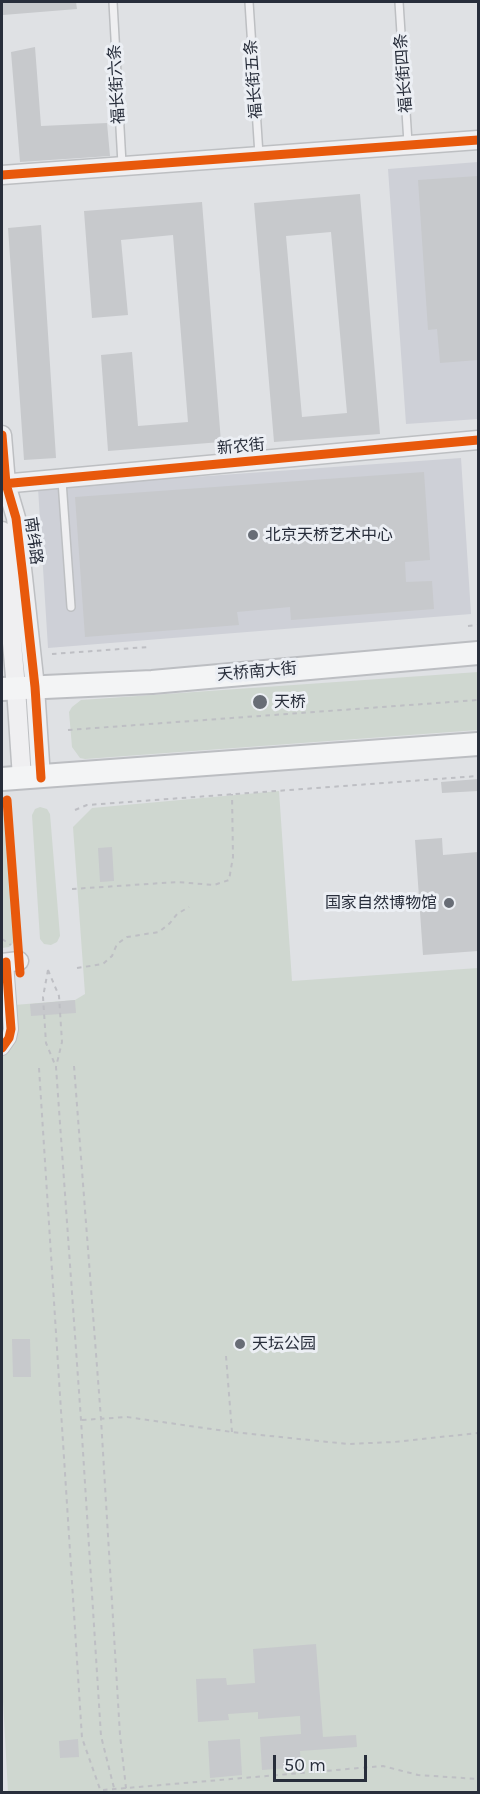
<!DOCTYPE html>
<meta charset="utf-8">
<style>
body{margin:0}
#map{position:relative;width:480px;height:1794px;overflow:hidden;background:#dfe1e4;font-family:Karla,sans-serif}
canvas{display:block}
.frame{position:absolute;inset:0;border:3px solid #282e3b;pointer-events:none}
.scale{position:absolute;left:273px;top:1755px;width:94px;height:27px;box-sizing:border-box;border:3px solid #282e3b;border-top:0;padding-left:8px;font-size:18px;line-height:21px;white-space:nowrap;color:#282e3b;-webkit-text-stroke:4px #eceff4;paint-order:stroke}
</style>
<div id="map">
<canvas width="480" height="1794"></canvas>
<div class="frame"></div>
<div class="scale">50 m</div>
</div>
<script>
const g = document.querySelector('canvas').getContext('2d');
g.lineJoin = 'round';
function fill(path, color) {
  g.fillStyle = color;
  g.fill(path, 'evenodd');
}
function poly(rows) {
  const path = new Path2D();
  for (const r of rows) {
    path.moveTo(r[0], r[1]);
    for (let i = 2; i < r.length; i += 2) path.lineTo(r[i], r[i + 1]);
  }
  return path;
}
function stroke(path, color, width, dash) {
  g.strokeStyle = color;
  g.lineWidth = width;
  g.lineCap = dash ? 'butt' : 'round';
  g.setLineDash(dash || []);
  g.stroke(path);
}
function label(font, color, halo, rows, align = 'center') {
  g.font = font + ' Karla,"Noto Sans SC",sans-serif';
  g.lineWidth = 6;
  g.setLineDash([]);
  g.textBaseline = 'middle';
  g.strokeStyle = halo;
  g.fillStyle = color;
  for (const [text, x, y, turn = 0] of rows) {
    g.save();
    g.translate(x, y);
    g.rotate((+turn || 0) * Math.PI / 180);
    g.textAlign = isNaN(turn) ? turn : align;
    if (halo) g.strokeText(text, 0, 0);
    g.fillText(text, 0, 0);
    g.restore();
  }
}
fill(poly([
 [478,162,478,419,406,424,388,169],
 [461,458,471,614,48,648,38,488]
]), '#ced0d7');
fill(poly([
 [478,672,478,730,85,759,80,758,72,747,69,712,72,707,81,700],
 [279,791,292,981,478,968,478,1792,8,1792,2,1683,2,1006,75,1000,85,994,73,827,92,808],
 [40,807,47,809,50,814,60,936,57,942,51,945,44,944,40,939,32,815,35,809],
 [2,811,4,814,14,942,9,947,2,948]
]), '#cfd7d0');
fill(poly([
 [2,2,76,2,77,9,3,15],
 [35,47,41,126,107,123,110,156,20,162,11,52],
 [478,176,478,360,440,363,437,329,428,330,418,180],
 [360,194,380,434,274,442,254,203],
 [331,232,347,413,302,417,286,236],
 [202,202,221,442,108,451,101,355,132,352,138,426,188,422,173,235,121,240,128,315,92,318,84,211],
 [41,225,56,458,24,460,8,228],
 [424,472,430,560,405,562,406,582,432,581,434,609,291,620,290,607,237,612,239,625,85,637,75,497],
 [478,779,478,791,442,793,441,782],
 [442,838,443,855,478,852,478,951,423,955,415,840],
 [112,847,114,881,100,882,98,848],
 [75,1000,76,1013,31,1016,30,1004],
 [12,1339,30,1339,31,1377,13,1377],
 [316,1644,323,1737,356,1735,357,1747,300,1751,301,1767,262,1770,260,1737,301,1734,300,1716,258,1719,258,1712,228,1714,229,1720,198,1722,196,1679,226,1678,227,1685,255,1683,253,1649],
 [78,1739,79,1757,60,1758,59,1741],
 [240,1739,242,1775,210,1778,208,1741]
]), '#c7c9cc');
const service = poly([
 [113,2,122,164],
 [249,2,259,155],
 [399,2,408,143],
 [62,481,71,607]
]);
const minor = poly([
 [2,1048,9,1038,11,1029,6,962]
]);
const tertiary = poly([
 [2,175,478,140],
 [2,435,6,484,16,518,23,577,35,687,41,778],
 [2,484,478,440],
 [2,531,16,688,22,778],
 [2,963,19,961]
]);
const primary = poly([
 [2,689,152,682,478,653],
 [2,779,478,744]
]);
stroke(service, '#bdbfc2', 10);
stroke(minor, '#bdbfc2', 16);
stroke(tertiary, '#bdbfc2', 21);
stroke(primary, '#bcbec2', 26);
stroke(poly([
 [468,626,478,625],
 [52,654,148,647],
 [68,730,478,700],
 [75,810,87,805,478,776],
 [72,889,178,882,214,885,229,880,233,857,232,794],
 [2,939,11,945],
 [77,968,103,964,112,956,117,944,127,937,159,932,170,923,177,914,189,907],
 [48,970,59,996,62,1042,56,1067,81,1420,101,1736,115,1792],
 [48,970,43,997,46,1043,56,1067],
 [74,1066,101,1419,120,1735,126,1788,130,1792],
 [39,1068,82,1738,101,1792],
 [226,1356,232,1432],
 [82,1420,127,1417,232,1432,348,1444,394,1442,478,1433],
 [103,1790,383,1766,418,1775,478,1779]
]), '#bebfc4', 2, [4.5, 4.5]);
stroke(service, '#efeff1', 7);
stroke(minor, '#efeff1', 14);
stroke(tertiary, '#efeff1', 18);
stroke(primary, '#f3f4f5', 22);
stroke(poly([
 [2,175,478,140],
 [2,435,6,484,16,518,23,577,35,687,41,778],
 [2,484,478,440],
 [7,800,20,973],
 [2,1048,9,1038,11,1029,6,962]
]), '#e8590c', 9);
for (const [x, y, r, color] of [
 [253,535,6,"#686d76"],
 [260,702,8,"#686d76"],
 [449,903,6,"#686d76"],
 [240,1344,6,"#686d76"]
]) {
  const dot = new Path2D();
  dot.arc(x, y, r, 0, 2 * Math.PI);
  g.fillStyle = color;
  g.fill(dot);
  stroke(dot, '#eceff4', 2);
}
label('16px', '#282e3b', '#eceff4', [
 ["福长街四条",404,73,-94],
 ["福长街五条",254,79,-94],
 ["福长街六条",117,84,-93],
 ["新农街",241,447,-5],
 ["南纬路",33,541,82],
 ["天桥南大街",257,672,-5]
]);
label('16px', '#282e3b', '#eceff4', [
 ["北京天桥艺术中心",265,535],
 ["天桥",274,702],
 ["国家自然博物馆",437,903,"right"],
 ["天坛公园",252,1344]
], 'left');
</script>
